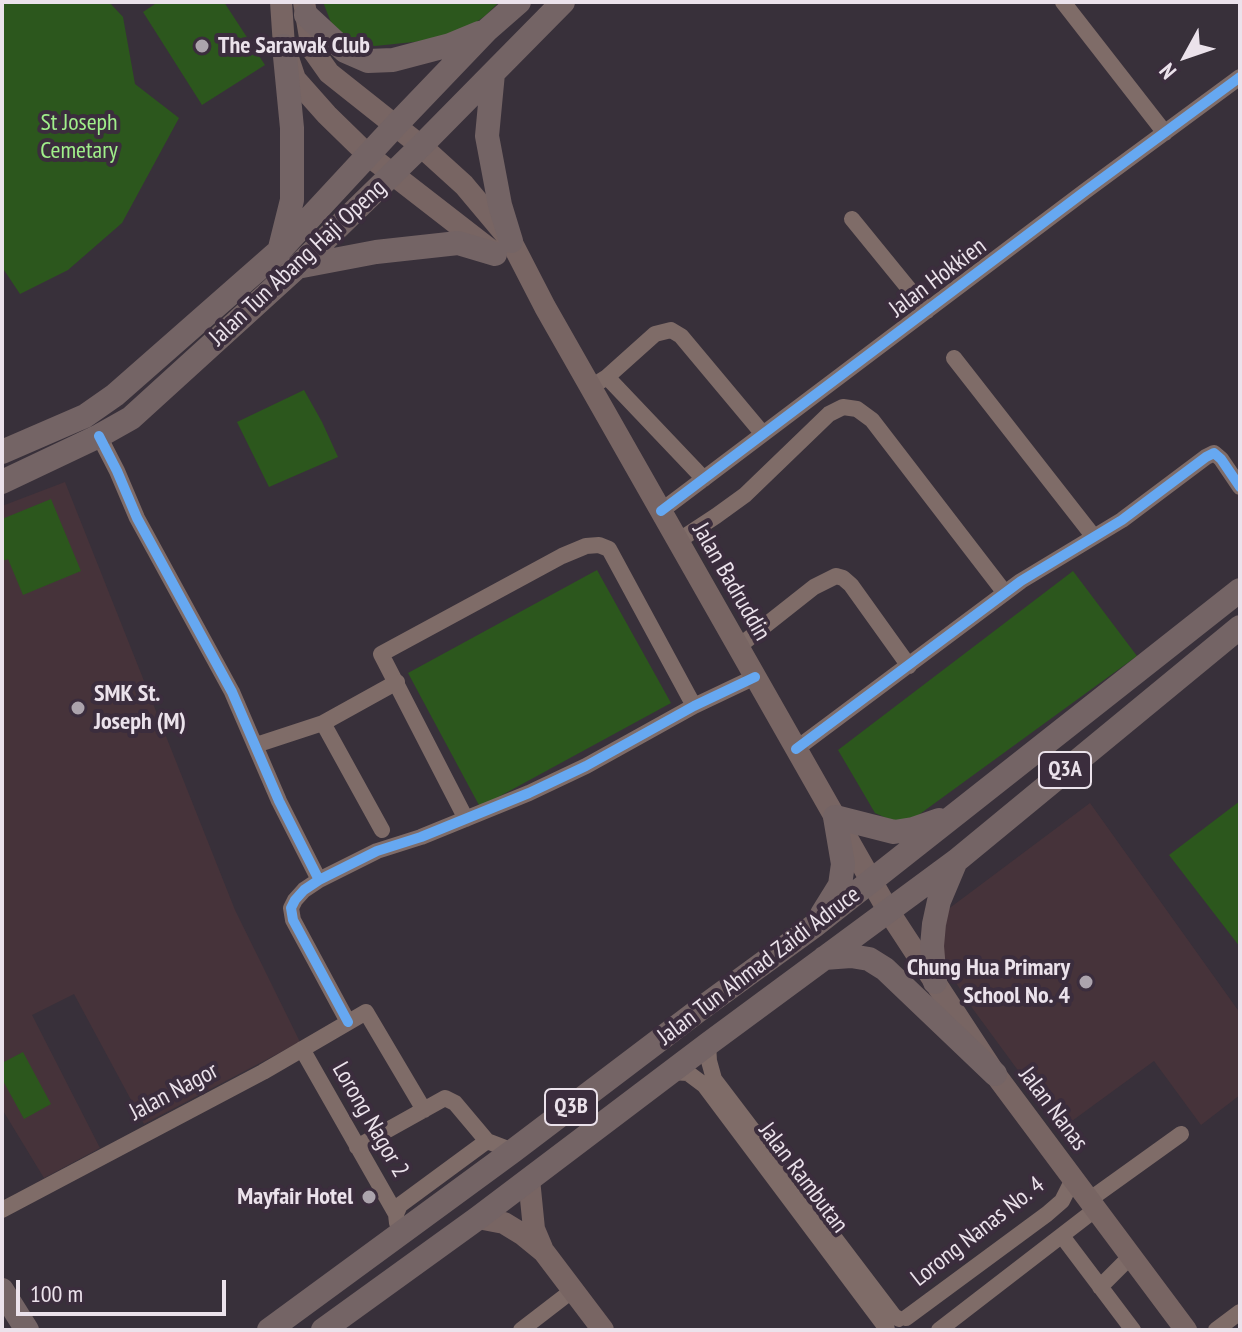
<!DOCTYPE html>
<style>
body{margin:0}
#map{position:relative;width:1242px;height:1332px;overflow:hidden;background:#38303a;font-family:"PT Sans Narrow",sans-serif}
canvas{display:block}
.frame{position:absolute;inset:0;border:4px solid #ebe2eb;pointer-events:none}
.north{position:absolute;left:1146px;top:16px;width:80px;height:80px;-webkit-text-stroke:6px #3b2d3d;paint-order:stroke;rotate:230deg;font-size:22px;font-weight:700;line-height:32px;text-align:center;color:#ebe2eb}
.north::after{content:'';display:block;margin:auto;width:28px;height:36px;background:#ebe2eb;clip-path:polygon(50% 0,100% 100%,50% 72%,0 100%)}
.scale{position:absolute;left:16px;top:1280px;width:210px;height:36px;box-sizing:border-box;border:4px solid #ebe2eb;border-top:0;padding-left:10px;font-size:24px;line-height:28px;white-space:nowrap;color:#ebe2eb;-webkit-text-stroke:6px #3b2d3d;paint-order:stroke}
</style>
<div id="map">
<canvas width="1242" height="1332"></canvas>
<div class="frame"></div>
<div class="north">N</div>
<div class="scale">100 m</div>
</div>
<script>
const g = document.querySelector('canvas').getContext('2d');
g.lineJoin = 'round';
function fill(path, color) {
  g.fillStyle = color;
  g.fill(path, 'evenodd');
}
function poly(rows) {
  const path = new Path2D();
  for (const r of rows) {
    path.moveTo(r[0], r[1]);
    for (let i = 2; i < r.length; i += 2) path.lineTo(r[i], r[i + 1]);
  }
  return path;
}
function stroke(path, color, width, dash) {
  g.strokeStyle = color;
  g.lineWidth = width;
  g.lineCap = dash ? 'butt' : 'round';
  g.setLineDash(dash || []);
  g.stroke(path);
}
function label(font, color, halo, rows, align = 'center') {
  g.font = font + ' "PT Sans Narrow",sans-serif';
  g.lineWidth = 8;
  g.setLineDash([]);
  g.textBaseline = 'middle';
  g.strokeStyle = halo;
  g.fillStyle = color;
  for (const [text, x, y, turn = 0] of rows) {
    g.save();
    g.translate(x, y);
    g.rotate((+turn || 0) * Math.PI / 180);
    g.textAlign = isNaN(turn) ? turn : align;
    if (halo) g.strokeText(text, 0, 0);
    g.fillText(text, 0, 0);
    g.restore();
  }
}
fill(poly([
 [65,482,235,910,300,1042,144,1124,74,994,32,1015,100,1148,44,1178,2,1109,2,506],
 [1090,803,1240,1013,1240,1095,1201,1125,1154,1061,1061,1129,970,1005,941,959,947,910]
]), '#46333a');
fill(poly([
 [2,2,109,2,123,17,135,84,179,118,122,223,68,270,20,294,2,267],
 [158,2,224,2,265,65,202,105,143,12],
 [323,2,499,2,485,16,463,31,433,40,375,46,351,44,332,25],
 [304,390,322,422,338,457,269,487,237,422],
 [51,499,81,571,23,595,8,559,2,561,2,519],
 [597,570,671,703,480,807,408,673],
 [1073,571,1137,656,913,819,893,821,875,813,838,750],
 [1240,801,1240,947,1169,855],
 [23,1052,51,1104,24,1119,2,1079,2,1063]
]), '#2c571d');
stroke(poly([
 [1063,2,1165,133],
 [852,219,927,311],
 [954,358,1094,537],
 [607,377,704,479],
 [591,387,607,377,655,334,671,330,681,336,763,434],
 [99,436,117,471,137,518,232,692,279,801,319,880],
 [661,511,1084,192,1240,77],
 [678,541,716,516,745,495,829,414,843,407,857,409,872,420,1005,593],
 [738,647,814,587,836,576,843,578,851,585,909,666],
 [323,723,382,830],
 [256,745,323,723,397,682],
 [796,749,1021,581,1122,520,1206,457,1214,453,1221,459,1240,487],
 [466,819,381,654,562,556,586,546,599,545,609,549,694,706],
 [348,1022,293,920,291,908,295,900,304,890,319,880,377,851,421,837,529,793,586,766,694,706,755,677],
 [708,1044,709,1061,714,1079,894,1316,899,1319],
 [302,1049,396,1214],
 [670,1072,688,1073,704,1085,887,1329],
 [357,1147,445,1098,455,1103,487,1141],
 [1089,1200,1181,1134],
 [2,1210,263,1072,366,1012,424,1110],
 [397,1223,396,1214,400,1205,487,1141,513,1151],
 [1062,1236,1133,1330],
 [1100,1287,1131,1256],
 [906,1318,1047,1214,1062,1201,1073,1179],
 [521,1330,573,1290],
 [939,1330,1096,1209],
 [1216,1330,1240,1312]
]), '#7f6c68', 16);
stroke(poly([
 [281,2,284,46,295,79,327,115,368,155,493,252],
 [304,2,312,49,329,73,421,146,464,185,511,241,545,307,889,912,995,1074,1186,1330],
 [529,1179,534,1229,542,1248],
 [478,1218,504,1223,522,1234,544,1252,603,1330]
]), '#786563', 22);
stroke(poly([
 [306,15,345,51,368,61,393,60,450,45,479,33],
 [493,73,487,136,500,205,511,241],
 [280,248,292,200,292,128,284,46],
 [297,267,376,252,458,243,495,254],
 [2,452,85,416,115,395,280,250,395,126,487,30,519,2],
 [2,482,99,436,131,418,297,267,421,146,563,2],
 [822,914,840,885,843,864,835,817,894,832,913,829,939,820],
 [824,958,851,956,869,959,885,969,995,1074],
 [935,982,932,946,934,924,939,901,955,863],
 [2,1290,27,1330],
 [269,1330,513,1151,699,1010,814,926,1240,590],
 [323,1330,478,1218,708,1044,956,861,1240,627]
]), '#746465', 24);
stroke(poly([
 [99,436,117,471,137,518,232,692,279,801,319,880],
 [661,511,1084,192,1240,77],
 [796,749,1021,581,1122,520,1206,457,1214,453,1221,459,1240,487],
 [348,1022,293,920,291,908,295,900,304,890,319,880,377,851,421,837,529,793,586,766,694,706,755,677]
]), '#66a8f1', 10);
for (const [x, y, r, color] of [
 [202,46,8,"#aca4ad"],
 [78,708,8,"#aca4ad"],
 [1086,982,8,"#aca4ad"],
 [369,1197,8,"#aca4ad"]
]) {
  const dot = new Path2D();
  dot.arc(x, y, r, 0, 2 * Math.PI);
  g.fillStyle = color;
  g.fill(dot);
  stroke(dot, '#3b2d3d', 3);
}
for (const [x, y, w] of [
 [1065,770,52],
 [571,1107,52]
]) {
  const box = new Path2D();
  box.roundRect(x - w / 2, y - 18, w, 36, 6);
  g.fillStyle = '#3b2d3d';
  g.fill(box);
  stroke(box, '#ebe2eb', 2);
}
label('bold 22px', '#ebe2eb', null, [
 ["Q3A",1065,770],
 ["Q3B",571,1107]
]);
label('bold 24px', '#ebe2eb', '#3b2d3d', [
 ["The Sarawak Club",218,46],
 ["SMK St.",94,694],
 ["Joseph (M)",94,722],
 ["Chung Hua Primary",1070,968,"right"],
 ["School No. 4",1070,996,"right"],
 ["Mayfair Hotel",353,1197,"right"]
], 'left');
label('24px', '#a0ef8a', '#3b2d3d', [
 ["St Joseph",79,123],
 ["Cemetary",79,151]
]);
label('24px', '#ebe2eb', '#3b2d3d', [
 ["Jalan Tun Abang Haji Openg",298,263,-43],
 ["Jalan Hokkien",938,278,-37],
 ["Jalan Badruddin",731,582,60],
 ["Jalan Tun Ahmad Zaidi Adruce",759,966,-37],
 ["Jalan Nagor",174,1092,-28],
 ["Jalan Nanas",1053,1109,53],
 ["Lorong Nagor 2",370,1120,60],
 ["Jalan Rambutan",803,1178,53],
 ["Lorong Nanas No. 4",978,1232,-38]
]);
</script>
